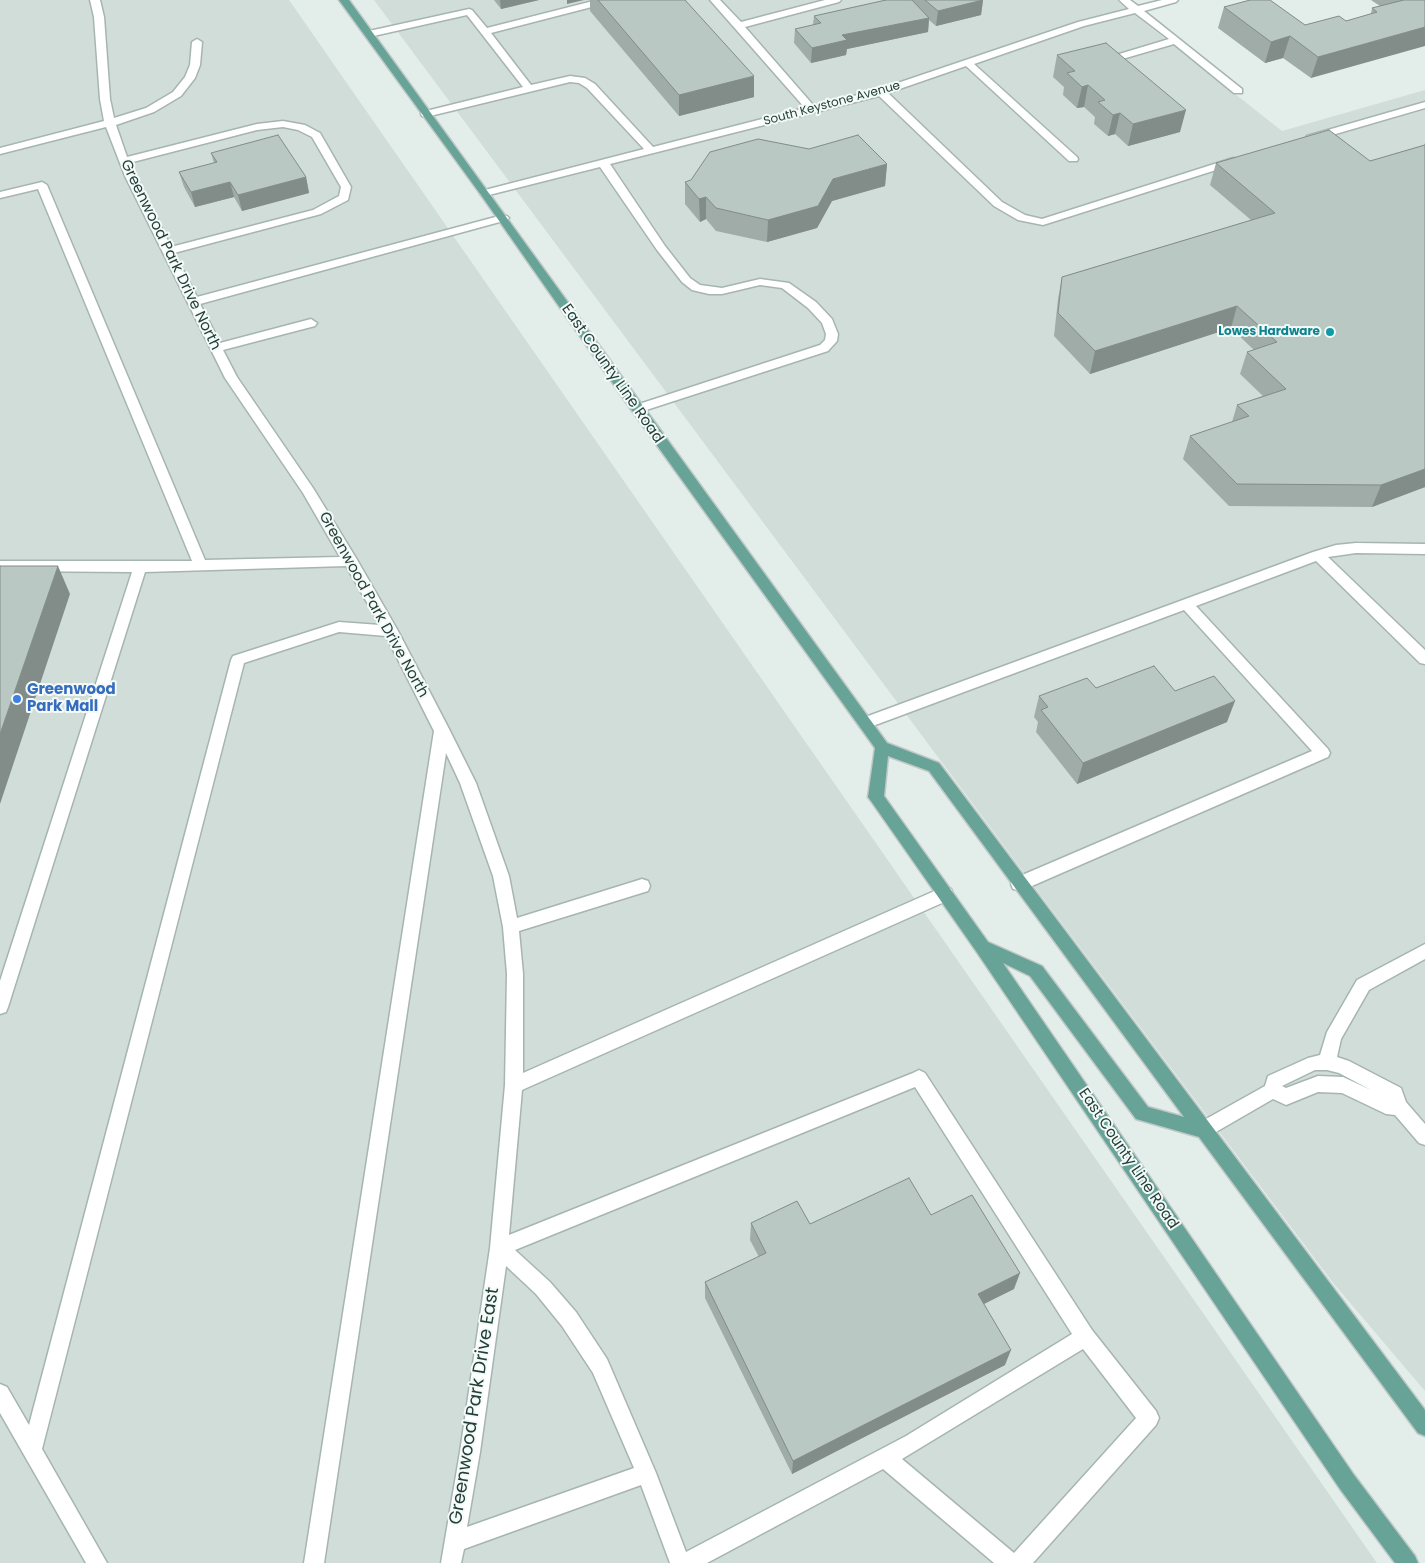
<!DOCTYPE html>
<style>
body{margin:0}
canvas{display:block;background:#e3edea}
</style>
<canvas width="1425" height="1563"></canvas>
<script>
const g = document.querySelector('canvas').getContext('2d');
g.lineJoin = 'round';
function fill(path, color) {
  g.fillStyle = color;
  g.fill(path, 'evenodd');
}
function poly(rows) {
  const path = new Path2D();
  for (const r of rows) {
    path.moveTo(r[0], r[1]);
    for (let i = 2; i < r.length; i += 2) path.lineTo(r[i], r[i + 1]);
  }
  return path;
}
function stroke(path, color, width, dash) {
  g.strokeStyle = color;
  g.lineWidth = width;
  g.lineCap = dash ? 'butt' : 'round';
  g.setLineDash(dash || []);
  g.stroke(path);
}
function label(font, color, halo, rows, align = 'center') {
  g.font = font + ' Poppins,sans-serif';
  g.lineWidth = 4;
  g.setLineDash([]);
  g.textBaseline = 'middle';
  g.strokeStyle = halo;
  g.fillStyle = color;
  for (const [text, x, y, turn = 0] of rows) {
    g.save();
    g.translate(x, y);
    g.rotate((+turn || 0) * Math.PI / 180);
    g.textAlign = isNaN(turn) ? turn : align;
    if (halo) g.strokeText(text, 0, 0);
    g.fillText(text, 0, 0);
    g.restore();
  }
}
fill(poly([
 [0,0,289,0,1377,1563,0,1563],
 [374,0,1116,0,1282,131,1425,90,1425,1391,1334,1284,1040,894]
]), '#d1ddd9');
const minor = poly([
 [90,0,100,0,104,17,110,99,114,118,146,108,173,92,185,77,190,65,192,42,197,39,202,42,200,65,195,78,181,96,154,112,116,125,127,157,257,124,283,121,305,125,320,133,351,187,348,200,321,214,174,253,197,297,499,216,507,216,509,218,507,220,200,304,220,343,311,319,317,323,315,326,223,350,237,377,313,488,356,558,398,631,449,729,476,783,509,876,517,918,642,879,648,881,650,886,648,891,519,931,523,974,523,1073,939,889,945,887,951,889,953,894,951,899,522,1090,509,1235,913,1073,919,1070,925,1073,1092,1330,1156,1411,1159,1418,1156,1425,1033,1563,994,1563,883,1469,707,1563,670,1563,641,1485,464,1549,461,1563,441,1563,460,1452,490,1248,505,1085,507,974,503,927,493,876,460,783,446,753,324,1563,304,1563,434,731,386,636,339,632,244,663,42,1449,107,1563,86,1563,0,1413,0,1384,7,1387,29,1425,231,660,233,656,339,622,380,625,346,566,145,572,8,1007,6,1012,0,1014,0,981,132,572,0,571,0,561,192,561,38,189,0,198,0,192,42,182,47,185,205,560,340,557,303,493,225,378,125,176,106,127,0,154,0,148,104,121,100,99,94,17,90,0],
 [283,127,298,130,312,137,341,187,339,196,313,210,171,247,129,163,257,130,283,127],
 [915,1087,1072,1334,906,1436,686,1552,656,1473,607,1359,576,1312,550,1282,515,1250,915,1087],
 [506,1266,536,1294,562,1326,593,1373,634,1468,467,1527,480,1452,506,1266],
 [1083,1349,1136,1418,1014,1553,902,1459,1083,1349],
 [597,0,613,0,611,2,491,33,531,85,570,76,585,78,595,84,653,147,805,108,710,0,720,0,741,22,825,0,841,0,839,2,745,27,814,106,877,90,1078,22,1129,9,1119,0,1130,0,1138,6,1162,0,1178,0,1176,2,1144,11,1242,89,1242,93,1234,93,1174,44,1112,62,1106,62,1106,58,1169,39,1135,13,1084,26,974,64,1077,157,1078,159,1077,161,1069,161,966,66,888,93,1002,202,1025,215,1042,219,1230,159,1234,158,1239,161,1238,163,1043,225,1018,220,994,206,879,96,610,164,665,246,690,278,700,285,722,288,760,279,789,283,816,302,832,319,838,334,837,341,828,351,637,413,631,409,633,406,820,345,825,340,826,334,822,323,808,308,782,288,760,285,722,294,709,294,692,290,682,282,657,250,600,167,485,196,481,195,480,193,481,191,644,149,587,88,579,83,570,82,426,117,422,116,421,114,422,112,523,87,467,15,369,37,364,34,369,31,469,9,472,10,487,28,597,0],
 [1425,102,1425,108,1315,140,1307,140,1306,138,1307,136,1425,102],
 [1356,543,1425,544,1425,554,1356,553,1328,557,1425,650,1425,664,1420,663,1316,561,1196,606,1328,749,1330,753,1328,757,1025,889,1019,890,1013,889,1011,884,1013,879,1312,751,1184,610,870,727,865,729,860,727,858,723,860,719,1313,552,1336,545,1356,543],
 [1425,944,1425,959,1369,990,1341,1039,1337,1057,1349,1061,1401,1088,1406,1102,1425,1124,1425,1145,1419,1143,1395,1115,1386,1114,1342,1093,1318,1092,1286,1105,1273,1099,1209,1136,1203,1138,1197,1136,1194,1130,1197,1124,1265,1086,1268,1076,1308,1058,1320,1055,1327,1032,1357,980,1425,944],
 [1315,1070,1327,1070,1339,1073,1371,1090,1343,1077,1318,1076,1286,1088,1282,1086,1315,1070]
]);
const major = poly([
 [339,0,349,0,887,743,939,763,1425,1410,1425,1436,1418,1433,1199,1137,1136,1119,1030,976,1003,963,1354,1475,1415,1556,1418,1563,1395,1563,1340,1489,976,951,871,801,868,797,875,748,633,412,481,195,339,0],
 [888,756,929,771,1184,1117,1148,1107,1042,966,988,942,884,796,888,756]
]);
stroke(minor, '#a6b5b1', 3);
stroke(major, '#c1c9c8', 3);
fill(minor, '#fff');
fill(major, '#68a398');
fill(poly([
 [494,0,539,0,501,9],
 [590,0,685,0,754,97,679,116,590,11],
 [886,0,983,0,981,15,936,26,929,20,928,32,847,49,846,55,811,63,794,43,795,29,813,25,814,16],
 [1371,0,1425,0,1311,78,1283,58,1265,63,1218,28,1224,7,1305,25,1346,21,1371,14,1372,8,1380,6],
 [1057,55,1180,132,1128,146,1115,134,1108,136,1094,124,1095,117,1084,107,1077,108,1063,95,1064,87,1053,77],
 [1425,143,1425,487,1372,507,1229,506,1183,459,1190,436,1232,422,1237,405,1263,396,1240,374,1247,352,1254,350,1231,328,1090,374,1054,336,1058,299,1062,277,1251,220,1210,185,1216,163,1370,161,1424,145],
 [809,149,887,164,885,186,832,201,817,228,767,242,716,231,706,219,700,222,685,204,685,182],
 [211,153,306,177,309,193,242,211,234,197,195,207,184,187,179,172,214,163],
 [1096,688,1175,691,1227,722,1077,784,1036,732,1038,722,1034,717,1039,696],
 [931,1215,1014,1289,983,1304,1005,1365,792,1474,705,1298,705,1282,759,1257,750,1240,751,1223,810,1224]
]), '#9faca8');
fill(poly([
 [500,0,539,0,501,9],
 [567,0,584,0,567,4],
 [983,0,981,15,936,26,938,11],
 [929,18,928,32,847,49,846,55,811,63,812,48,842,35],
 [1425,27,1425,46,1311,78,1318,57],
 [1290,36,1283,58,1265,63,1271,42],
 [754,76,754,97,679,116,679,95],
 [1088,85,1084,107,1077,108,1082,87],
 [1186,110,1180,132,1128,146,1133,124],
 [1120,113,1115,134,1108,136,1113,115],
 [887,164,885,186,832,201,817,228,767,242,768,220,833,179],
 [306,177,309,193,242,211,238,195],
 [230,182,234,197,195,207,191,192],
 [706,197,706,219,700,222,699,199],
 [1237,306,1231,328,1090,374,1095,351],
 [1425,469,1425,487,1372,507,1381,485],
 [58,566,70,594,0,804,0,734],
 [1235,701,1227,722,1077,784,1083,763],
 [1020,1273,1014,1289,972,1310,978,1294],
 [1011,1350,1005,1365,792,1474,793,1461]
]), '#828c88');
const building = poly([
 [598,0,685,0,754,76,679,95,598,0],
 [886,0,912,0,929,18,842,35,847,40,812,48,795,29,821,23,814,16,886,0],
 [925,0,983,0,938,11,925,0],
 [1250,0,1270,0,1305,25,1339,16,1346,21,1377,12,1372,8,1404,0,1425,0,1425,27,1318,57,1290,36,1271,42,1224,7,1250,0],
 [1106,43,1186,110,1133,124,1120,113,1113,115,1098,102,1105,100,1088,85,1082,87,1067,73,1075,71,1057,55,1106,43],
 [1329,130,1370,161,1425,145,1425,469,1381,485,1237,484,1190,436,1249,416,1237,405,1286,389,1247,352,1277,342,1237,306,1095,351,1058,313,1062,277,1275,213,1216,163,1329,130],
 [278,135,306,177,238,195,230,182,191,192,179,172,217,162,211,153,278,135],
 [858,135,887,164,833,179,818,206,768,220,716,208,706,197,699,199,685,182,691,180,710,152,758,139,809,149,858,135],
 [0,566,58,566,0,734,0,566],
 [1154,666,1175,691,1214,676,1235,701,1083,763,1041,710,1048,707,1039,696,1087,678,1096,688,1154,666],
 [909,1178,931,1215,972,1195,1020,1273,978,1294,1011,1350,793,1461,705,1282,766,1253,751,1223,797,1201,810,1224,909,1178]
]);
fill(building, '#b9c8c3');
stroke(building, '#828c88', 1);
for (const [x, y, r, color] of [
 [1330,332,5,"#0f9aa8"],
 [17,699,5,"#3f7fe0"]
]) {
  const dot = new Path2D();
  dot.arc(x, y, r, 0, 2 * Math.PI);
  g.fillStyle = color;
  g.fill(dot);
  stroke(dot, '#f4faf7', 2);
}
label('12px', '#233f39', '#f4faf7', [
 ["South Keystone Avenue",832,104,-15]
]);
label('bold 12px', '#0d838f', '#f4faf7', [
 ["Lowes Hardware",1320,332]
], 'right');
label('15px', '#233f39', '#f4faf7', [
 ["Greenwood Park Drive North",170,255,64],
 ["East County Line Road",612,374,55],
 ["Greenwood Park Drive North",373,605,61],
 ["East County Line Road",1128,1159,56]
]);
label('bold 15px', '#366cbe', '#f4faf7', [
 ["Greenwood",27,690],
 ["Park Mall",27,707]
], 'left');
label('18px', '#233f39', '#f4faf7', [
 ["Greenwood Park Drive East",475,1406,-81]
]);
</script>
